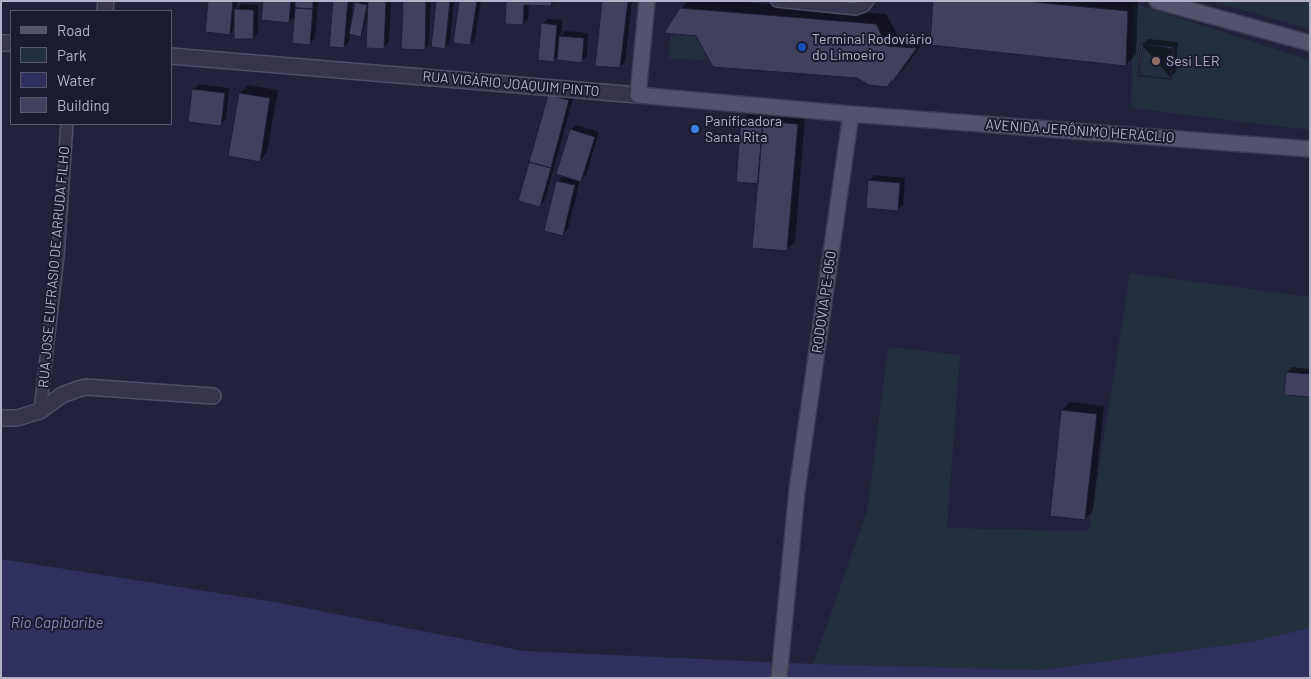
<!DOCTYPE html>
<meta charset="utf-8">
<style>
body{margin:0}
#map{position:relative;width:1311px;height:679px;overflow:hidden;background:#22223c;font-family:Barlow,sans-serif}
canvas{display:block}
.frame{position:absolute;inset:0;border:2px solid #b2b1c8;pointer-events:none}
.legend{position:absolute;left:10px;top:10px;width:162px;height:115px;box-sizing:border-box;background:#1b1b31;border:1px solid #57576d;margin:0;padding:6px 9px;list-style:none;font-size:15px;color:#b2b1c8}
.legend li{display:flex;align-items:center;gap:10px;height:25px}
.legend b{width:25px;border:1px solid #57576d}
</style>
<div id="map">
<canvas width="1311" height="679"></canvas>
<div class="frame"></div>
<ul class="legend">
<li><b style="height:6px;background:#54536d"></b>Road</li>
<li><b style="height:14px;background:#242f3d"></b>Park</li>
<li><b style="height:14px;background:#30305e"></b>Water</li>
<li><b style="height:14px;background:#41405f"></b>Building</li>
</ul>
</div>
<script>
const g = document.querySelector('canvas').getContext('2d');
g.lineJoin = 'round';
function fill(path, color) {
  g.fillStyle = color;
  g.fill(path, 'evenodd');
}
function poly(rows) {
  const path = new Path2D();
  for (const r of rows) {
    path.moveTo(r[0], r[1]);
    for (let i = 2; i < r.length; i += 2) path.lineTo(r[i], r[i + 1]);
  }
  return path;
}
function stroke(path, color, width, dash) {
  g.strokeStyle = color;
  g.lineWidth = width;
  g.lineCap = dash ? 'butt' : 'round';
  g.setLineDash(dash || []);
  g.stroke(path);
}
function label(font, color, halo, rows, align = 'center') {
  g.font = font + ' Barlow,sans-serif';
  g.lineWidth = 4;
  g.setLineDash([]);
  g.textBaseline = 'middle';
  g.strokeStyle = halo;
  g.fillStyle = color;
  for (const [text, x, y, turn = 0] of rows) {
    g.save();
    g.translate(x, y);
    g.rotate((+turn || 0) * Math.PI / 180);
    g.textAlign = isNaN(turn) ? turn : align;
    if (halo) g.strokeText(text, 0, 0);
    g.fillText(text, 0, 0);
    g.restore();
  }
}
fill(poly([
 [1211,1,1310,1,1310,29],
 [1133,3,1310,60,1310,130,1131,108],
 [671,33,696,36,710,60,669,59],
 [1130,273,1310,297,1310,628,1250,642,1041,670,813,664,867,511,888,347,960,355,947,528,1089,531]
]), '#242f3d');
fill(poly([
 [1,559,275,602,524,651,813,664,1041,670,1250,642,1310,628,1310,678,1,678]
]), '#30305e');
fill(poly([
 [209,1,237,1,237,9,241,4,258,5,258,33,253,38,235,28,229,34],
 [265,1,318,1,315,38,310,44,295,15,289,22],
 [334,1,353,1,351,23,353,23,356,3,358,1,369,3,369,1,391,1,389,42,384,47,368,15,367,15,363,33,361,35,350,33,349,42,344,47],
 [404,1,431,1,429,44,424,49],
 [437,1,454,1,450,42,445,48],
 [460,1,481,1,475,39,470,44],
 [508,1,555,1,551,5,529,4,528,19,523,24],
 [603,1,632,1,625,62,620,67],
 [688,1,733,1,886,14,898,36,926,38,904,69,886,86,857,77,681,9],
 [934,1,1138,1,1136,54,1125,65],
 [548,19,562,20,561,36,565,31,588,33,587,56,581,61,558,56,554,60,542,24],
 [1148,39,1178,42,1176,72,1170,77,1142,45],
 [199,84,229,88,226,119,220,125,189,121,194,89],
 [248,85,278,90,267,152,259,161,240,93],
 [554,90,574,95,545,200,540,205,549,95],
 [748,114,770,117,773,114,805,117,795,242,786,250,759,180,743,120],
 [746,118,770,121,769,123,746,121],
 [576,125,599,132,586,175,580,180,568,229,563,234,557,182,564,175,571,130],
 [875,175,905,178,903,205,897,210,870,180],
 [1292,367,1310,369,1310,396,1287,372],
 [1070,402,1104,406,1093,510,1085,519,1062,410]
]), '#0007');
const building = poly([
 [208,1,233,1,230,35,205,32,208,1],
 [263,1,291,1,289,23,261,20,263,1],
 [295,1,313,1,313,9,295,8,295,1],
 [333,1,348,1,344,48,329,47,333,1],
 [368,1,386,1,384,49,366,48,368,1],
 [403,1,426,1,425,50,401,49,403,1],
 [436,1,450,1,445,49,431,47,436,1],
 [459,1,477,1,470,45,453,43,459,1],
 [506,1,552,1,551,6,524,5,523,25,505,24,506,1],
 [602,1,628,1,620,68,595,66,602,1],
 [933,1,1023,1,1128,11,1126,66,930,45,933,1],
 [355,2,367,5,361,37,349,34,355,2],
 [295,8,313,9,310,45,292,43,295,8],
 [680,8,876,24,887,46,917,48,893,81,891,81,887,87,869,85,857,78,713,67,696,36,664,33,680,8],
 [234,9,254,10,253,39,234,39,234,9],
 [541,23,557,25,554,62,538,60,541,23],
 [559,36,584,38,582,63,557,60,559,36],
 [1141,44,1173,47,1171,79,1138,76,1141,44],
 [1143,44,1174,49,1170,79,1139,75,1143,44],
 [192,89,225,93,221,126,188,122,192,89],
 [239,93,270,98,260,162,228,156,239,93],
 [548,95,569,100,551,168,529,162,548,95],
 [741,119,763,121,758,184,736,182,741,119],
 [763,121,798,124,787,251,752,248,763,121],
 [570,129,595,137,581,182,556,174,570,129],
 [529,162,551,168,540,207,518,201,529,162],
 [868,180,900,183,898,211,866,208,868,180],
 [556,181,575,185,563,236,544,231,556,181],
 [1286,372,1310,374,1310,397,1284,395,1286,372],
 [1061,410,1097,414,1085,520,1050,516,1061,410]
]);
fill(building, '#41405f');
stroke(building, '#1d1d33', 1);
const service = poly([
 [777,1,856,9,864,6,868,1],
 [40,411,58,256,67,124]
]);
const minor = poly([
 [105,11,106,1],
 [1,418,17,418,40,411,62,395,78,389,86,387,213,396]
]);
const tertiary = poly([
 [1,43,11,43],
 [171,56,638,95]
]);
const primary = poly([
 [647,1,638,95,851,114,1310,149],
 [1157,1,1310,43],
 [779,678,797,490,851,114]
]);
stroke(service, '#4e4e64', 14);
stroke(minor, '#4e4e64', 18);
stroke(tertiary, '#4e4e64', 18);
stroke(primary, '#3c3c52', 18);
stroke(service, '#36354d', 11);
stroke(minor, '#36354d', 15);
stroke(tertiary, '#36354d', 15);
stroke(primary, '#54536d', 15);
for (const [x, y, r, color] of [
 [802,47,5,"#1a4fb4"],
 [1156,61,5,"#8d6e63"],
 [695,129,5,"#3f7fe0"]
]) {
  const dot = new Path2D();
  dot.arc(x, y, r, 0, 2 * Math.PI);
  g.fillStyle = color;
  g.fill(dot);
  stroke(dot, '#1b1b31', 2);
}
label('14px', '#b2b1c8', '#1b1b31', [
 ["Terminal Rodoviário",812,39],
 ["do Limoeiro",812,55],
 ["Sesi LER",1166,61],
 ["Panificadora",705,121],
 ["Santa Rita",705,137]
], 'left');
label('14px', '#b2b1c8', '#1b1b31', [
 ["RUA VIGÁRIO JOAQUIM PINTO",511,84,5],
 ["AVENIDA JERÔNIMO HERÁCLIO",1080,131,4],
 ["RUA JOSE EUFRASIO DE ARRUDA FILHO",54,267,-85],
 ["RODOVIA PE-050",824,302,-82]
]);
label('italic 15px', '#8686ba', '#1b1b31', [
 ["Rio Capibaribe",57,623]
]);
</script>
